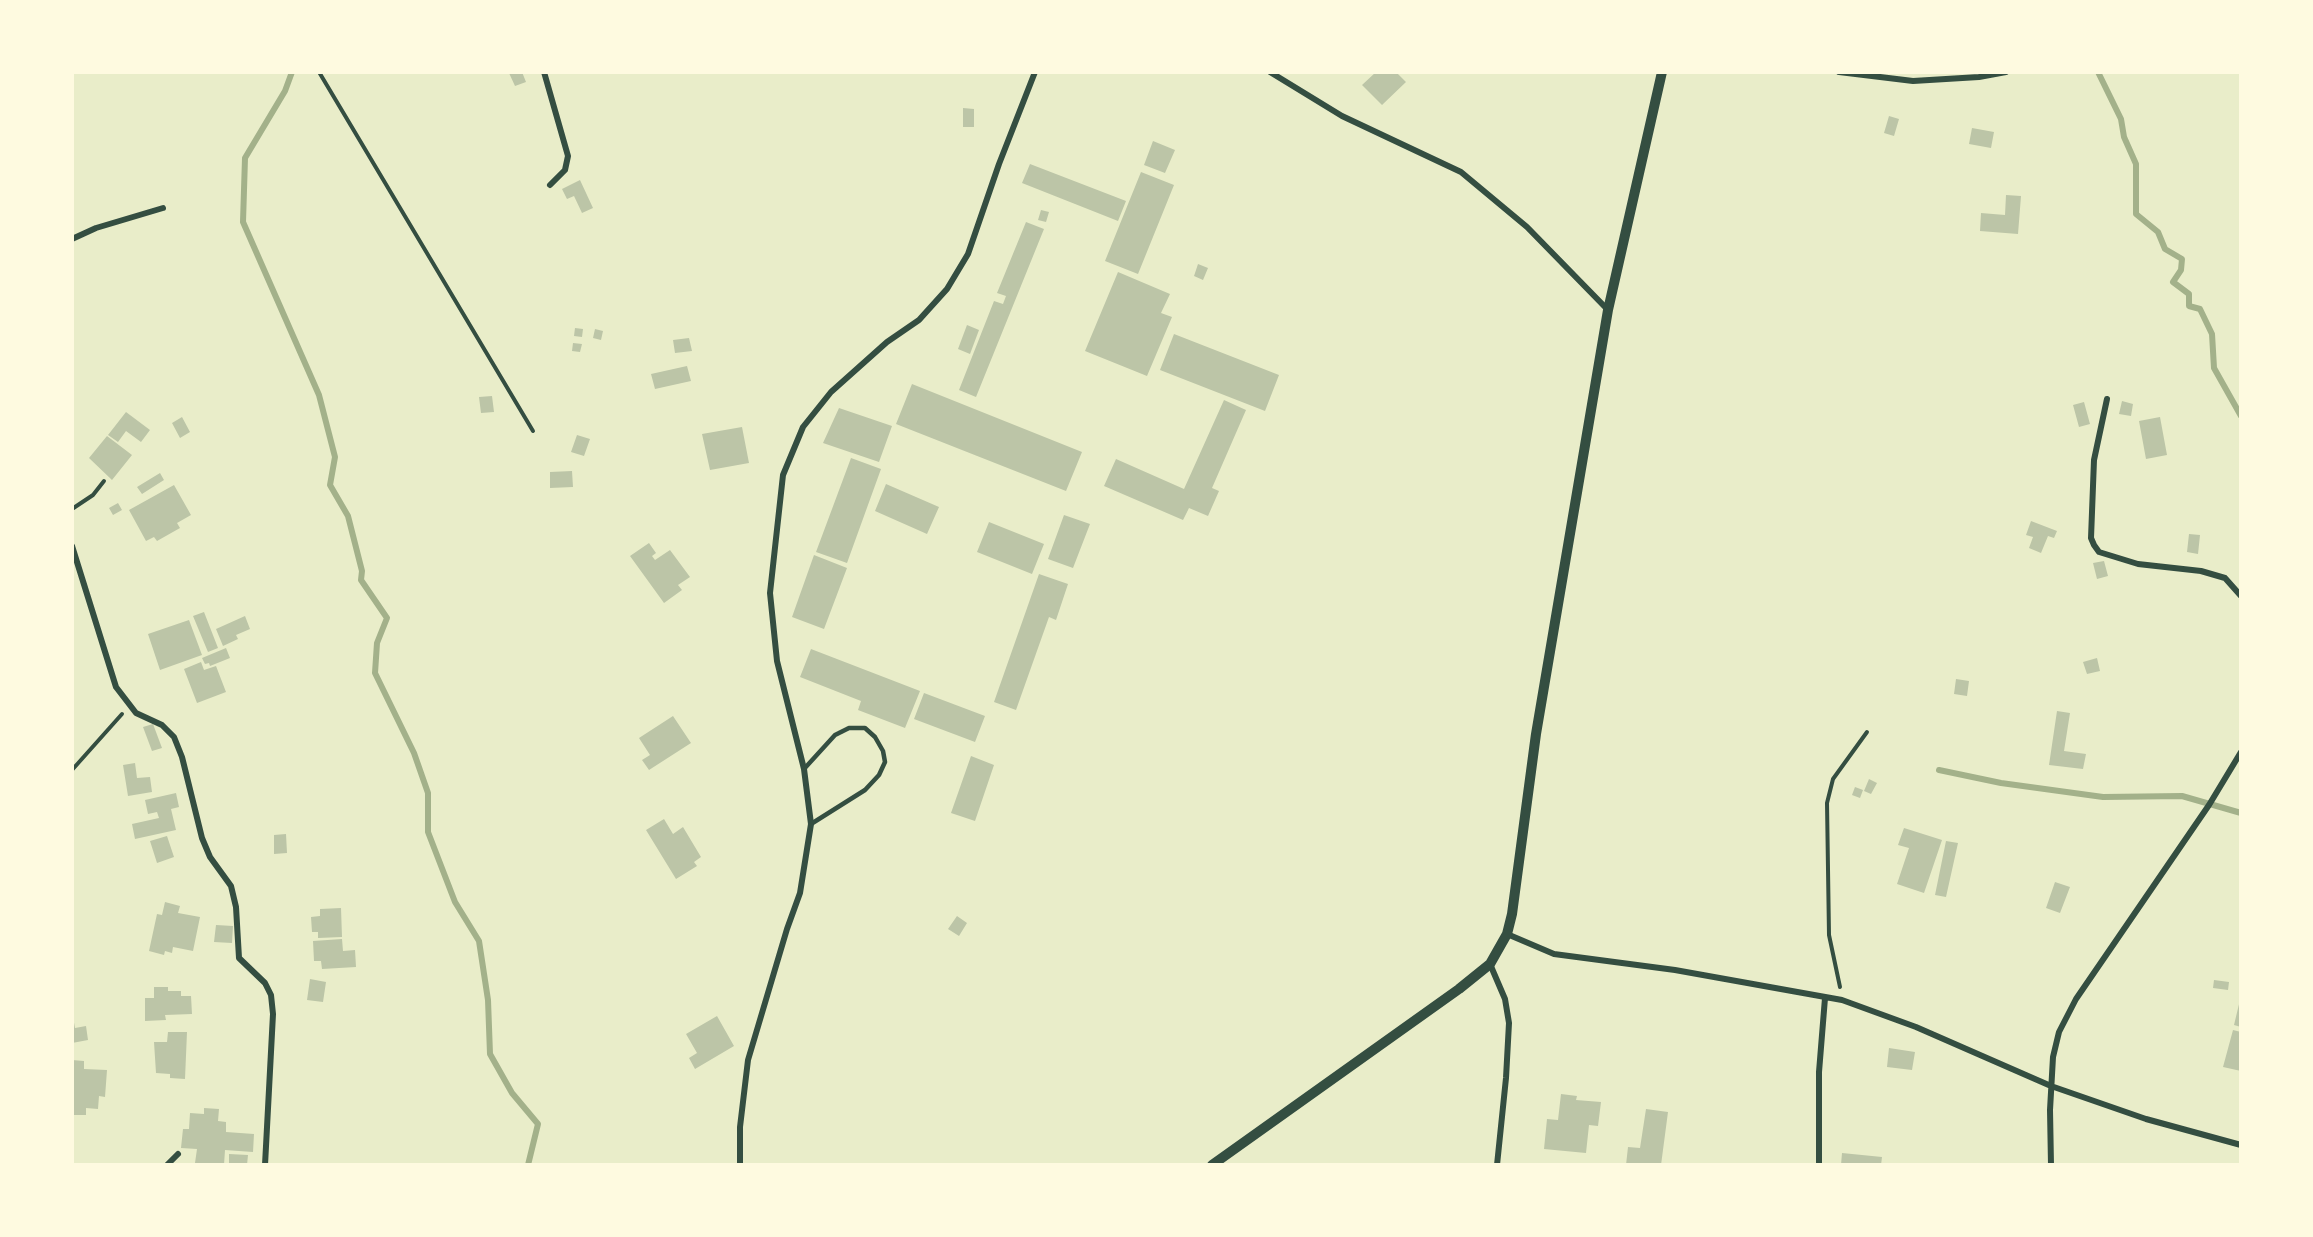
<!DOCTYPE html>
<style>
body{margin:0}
#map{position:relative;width:2313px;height:1237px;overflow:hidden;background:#e9edc9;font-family:"Space Grotesk",sans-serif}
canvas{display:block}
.frame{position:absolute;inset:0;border:74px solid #fefae0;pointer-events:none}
</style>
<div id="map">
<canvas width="2313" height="1237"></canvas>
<div class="frame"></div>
</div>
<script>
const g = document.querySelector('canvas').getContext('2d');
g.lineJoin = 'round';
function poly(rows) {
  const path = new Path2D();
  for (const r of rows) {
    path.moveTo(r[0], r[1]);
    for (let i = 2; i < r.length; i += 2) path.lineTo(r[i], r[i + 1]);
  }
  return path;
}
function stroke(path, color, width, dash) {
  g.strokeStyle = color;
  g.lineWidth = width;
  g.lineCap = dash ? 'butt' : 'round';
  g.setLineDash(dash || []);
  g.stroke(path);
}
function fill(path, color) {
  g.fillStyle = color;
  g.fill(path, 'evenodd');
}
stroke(poly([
 [292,72,285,91,245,158,243,222,319,395,335,457,330,485,348,516,362,571,361,580,387,618,377,643,375,673,414,753,428,793,428,832,455,902,479,941,488,1000,490,1054,512,1093,538,1124,528,1165],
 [2098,72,2121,119,2124,137,2136,164,2136,214,2158,232,2165,249,2182,259,2181,270,2173,282,2189,294,2189,306,2200,309,2212,334,2214,368,2241,416],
 [1939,770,2001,783,2103,797,2182,796,2241,813]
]), '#a3b18a', 6);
fill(poly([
 [522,72,526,82,515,86,509,73],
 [1376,72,1396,72,1406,82,1382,105,1362,85],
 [963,108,974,109,974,127,963,127],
 [1889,116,1899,119,1894,136,1884,133],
 [1972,128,1994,132,1991,148,1969,144],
 [1153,141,1175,150,1165,173,1144,165],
 [1030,164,1126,201,1118,221,1022,183],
 [1141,172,1174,185,1138,274,1105,261],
 [580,180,593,208,582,213,574,196,567,199,562,189],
 [2006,195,2021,196,2018,234,1980,231,1981,213,2005,215],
 [1041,210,1049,212,1046,222,1038,220],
 [1026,222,1044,229,976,397,959,390,994,301,1003,304,1006,296,997,293],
 [1198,264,1208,268,1203,280,1194,276],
 [1118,272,1170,294,1161,313,1172,317,1147,376,1085,351],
 [967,325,979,330,970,354,958,349],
 [575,328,583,329,582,337,574,336],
 [595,329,603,331,601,340,593,338],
 [1174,334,1279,375,1265,411,1160,370],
 [689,338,692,351,675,353,673,340],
 [573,343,582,344,580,352,572,351],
 [687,366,691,381,655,389,651,374],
 [912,384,1082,452,1066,491,896,424],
 [492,396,494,412,481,413,479,397],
 [1224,400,1246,410,1212,488,1219,491,1208,516,1189,508,1183,520,1104,486,1116,459,1184,489],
 [2122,401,2133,404,2131,416,2119,414],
 [2084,402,2090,424,2079,427,2073,405],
 [839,408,892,426,879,462,823,443],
 [126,412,150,430,141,442,126,431,118,442,108,435],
 [182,417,190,432,180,438,172,423],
 [2160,417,2167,455,2146,459,2139,421],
 [742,427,749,463,710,470,702,434],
 [577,435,590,439,584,456,571,452],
 [107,436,132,455,112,480,89,458],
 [851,458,881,469,847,563,816,552],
 [572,471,573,487,550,488,550,472],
 [160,473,164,480,142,494,137,487],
 [886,484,939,507,927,534,875,511],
 [174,485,191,515,177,523,180,528,157,541,154,537,146,541,129,510],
 [118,503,122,510,113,515,109,508],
 [1064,515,1090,524,1073,568,1048,559],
 [2031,521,2057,531,2054,538,2048,536,2041,553,2029,548,2033,537,2026,535],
 [989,522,1044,544,1032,574,977,552],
 [2189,534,2200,535,2198,554,2187,552],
 [649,543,656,553,652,556,655,560,670,550,690,577,678,585,682,590,664,603,630,556],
 [814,555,847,568,824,629,792,617],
 [2104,561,2108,576,2097,579,2093,563],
 [1039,574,1068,584,1056,620,1049,617,1016,710,994,702],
 [204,612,218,648,208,652,193,616],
 [245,616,250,629,236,635,238,639,223,646,216,629],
 [189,620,202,655,160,670,148,634],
 [226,648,230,658,210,666,209,663,205,664,202,658],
 [811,649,920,691,905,728,858,710,861,701,800,677],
 [2097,658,2100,671,2087,674,2083,662],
 [201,662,204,670,216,666,226,692,197,703,184,669],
 [1956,679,1969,681,1967,696,1954,694],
 [924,693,985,716,975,742,914,719],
 [2057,711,2070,713,2064,751,2086,754,2083,769,2049,765],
 [673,716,691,743,649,770,642,760,650,755,639,738],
 [153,724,162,748,152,751,143,727],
 [971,756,994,765,975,821,951,813],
 [135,763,137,778,150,777,152,792,128,796,123,765],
 [1869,779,1877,783,1871,794,1864,791],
 [1855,787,1863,790,1860,798,1852,795],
 [176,793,179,807,171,809,176,830,135,839,132,824,159,818,157,812,148,814,145,800],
 [664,819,673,834,683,827,701,857,694,862,697,866,676,879,646,830],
 [1904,828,1942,840,1924,893,1897,884,1909,848,1898,845],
 [286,834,287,853,274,854,274,835],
 [167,836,174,857,157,863,150,841],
 [1946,841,1958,843,1946,897,1935,895],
 [2055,882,2070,887,2060,913,2046,908],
 [165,902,180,906,178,913,200,917,193,951,173,947,172,953,165,951,164,955,149,951,157,914,162,915],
 [341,908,342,937,318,938,318,932,312,932,311,917,320,916,320,909],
 [957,916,967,923,959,936,948,929],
 [216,925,233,926,232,943,214,942],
 [342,939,343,951,355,950,356,967,322,969,321,961,314,961,313,941],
 [310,979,326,982,323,1002,307,1000],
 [2214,980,2229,982,2228,990,2213,988],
 [154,987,168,987,168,991,181,991,181,996,191,996,192,1014,165,1015,166,1020,145,1021,145,998,154,998],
 [2240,1000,2241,1000,2241,1027,2234,1025],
 [717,1016,734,1046,695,1069,689,1058,697,1053,686,1034],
 [73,1017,75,1028,86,1026,88,1040,72,1043],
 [2233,1030,2241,1032,2241,1071,2223,1067],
 [168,1032,187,1032,185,1079,170,1078,170,1074,156,1073,154,1042,167,1042],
 [1889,1048,1915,1052,1912,1070,1887,1067],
 [72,1060,84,1061,84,1069,107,1070,105,1097,99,1096,98,1109,86,1108,86,1115,72,1115],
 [1561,1094,1577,1096,1576,1100,1601,1102,1598,1126,1589,1125,1586,1153,1544,1149,1547,1119,1558,1120],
 [204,1108,219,1109,218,1121,226,1122,226,1132,254,1134,253,1152,225,1150,224,1165,195,1163,197,1149,181,1148,183,1129,189,1129,190,1113,204,1114],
 [1646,1109,1668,1112,1661,1165,1626,1165,1628,1147,1640,1148],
 [1842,1153,1882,1157,1881,1165,1841,1165],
 [229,1154,248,1155,247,1165,229,1165]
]), '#bcc5a7');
stroke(poly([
 [319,72,533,431],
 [72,509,93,495,104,481],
 [72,770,122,714],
 [1840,987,1829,935,1827,803,1833,779,1867,732]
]), '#344e41', 4);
stroke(poly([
 [804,769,835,735,849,728,865,728,875,737,883,751,885,762,879,775,865,790,811,824]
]), '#344e41', 4.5);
stroke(poly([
 [544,72,568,156,565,170,550,185],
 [1270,72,1342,116,1461,172,1527,227,1608,310],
 [1839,72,1913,81,1979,77,2006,72],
 [72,239,96,228,163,208],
 [2107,399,2094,460,2091,538,2094,545,2099,552,2138,564,2201,571,2225,578,2241,596],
 [72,546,116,687,136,713,162,725,174,737,182,757,202,838,210,857,231,886,236,907,239,958,265,983,271,995,273,1014,265,1165],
 [1507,934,1554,954,1675,970,1842,1000,1916,1027,2051,1086,2146,1119,2241,1145],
 [1490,964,1505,999,1509,1023,1506,1078,1497,1165],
 [167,1165,178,1154],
 [740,1165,740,1127,748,1060,787,929,800,893,811,824,804,769,777,661,770,593,783,475,803,427,831,392,887,342,919,320,947,289,968,254,999,164,1035,72],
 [1819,1165,1819,1072,1825,998],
 [2051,1165,2050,1110,2053,1057,2059,1032,2076,999,2209,805,2241,752]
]), '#344e41', 6);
stroke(poly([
 [1212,1165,1459,989,1490,964,1507,934,1512,914,1536,734,1608,310,1662,72]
]), '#344e41', 10);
</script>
